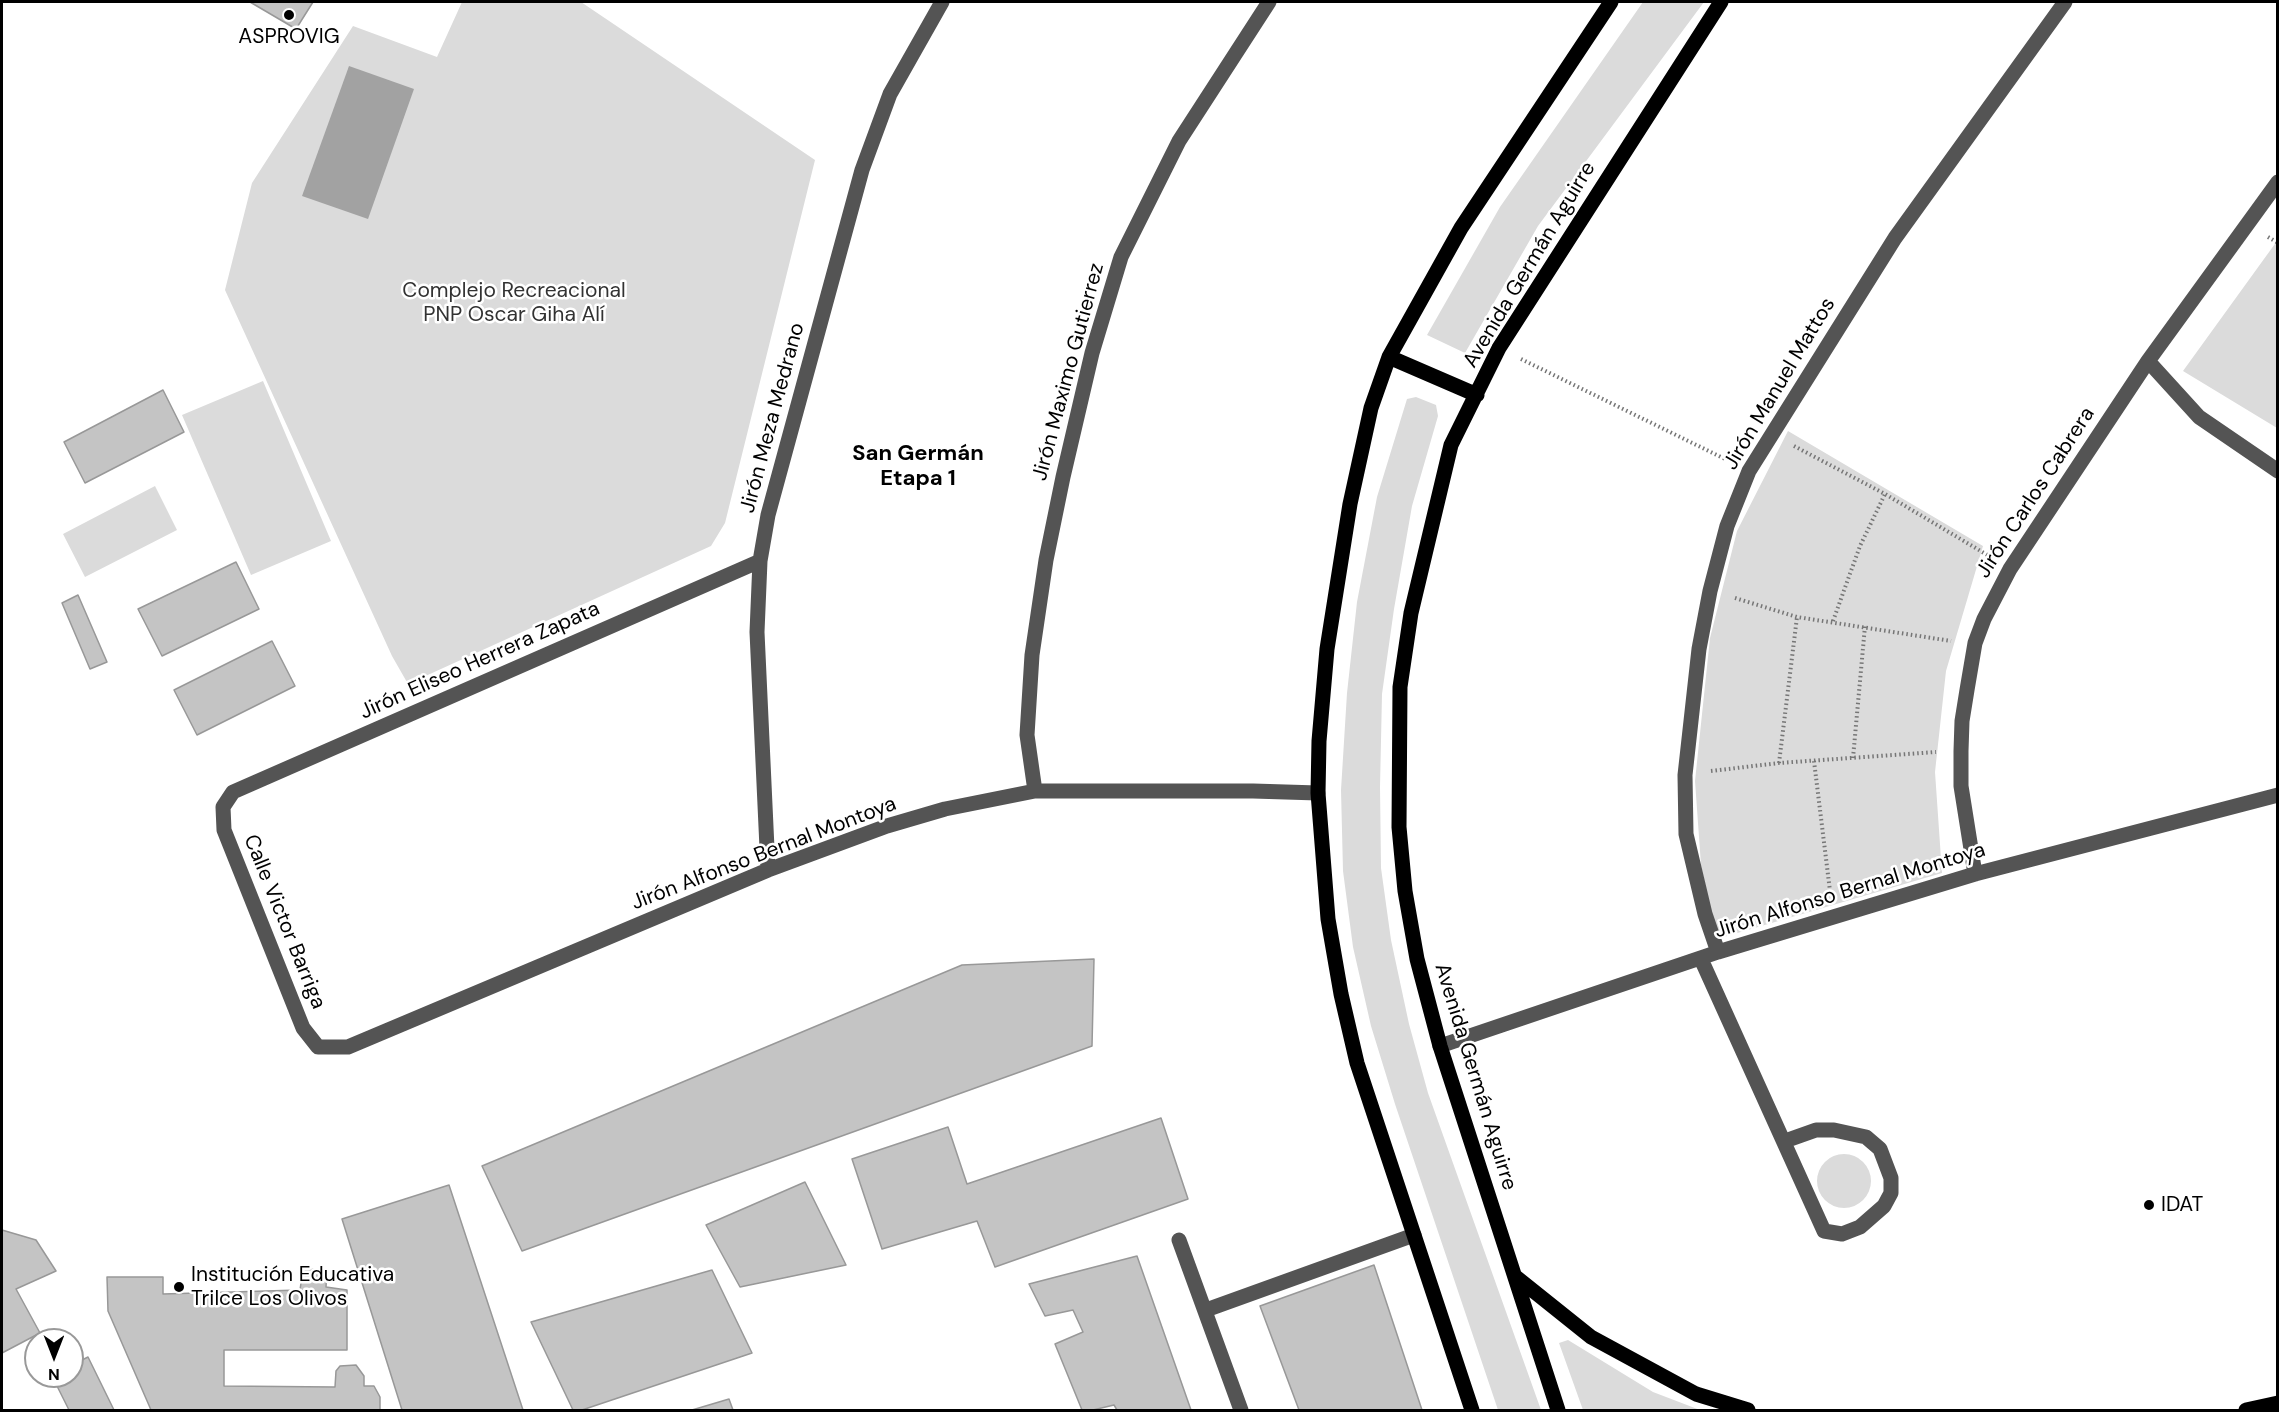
<!DOCTYPE html>
<meta charset="utf-8">
<style>
body{margin:0}
#map{position:relative;width:2279px;height:1412px;overflow:hidden;background:#fff;font-family:"DM Sans",sans-serif}
canvas{display:block}
.frame{position:absolute;inset:0;border:3px solid #000;pointer-events:none}
.north{position:absolute;left:24px;top:1328px;width:60px;height:60px;box-sizing:border-box;background:#fff;border:2px solid #999;border-radius:50%;rotate:180deg;font-size:16px;font-weight:700;line-height:24px;text-align:center;color:#000}
.north::after{content:'';display:block;margin:auto;width:21px;height:27px;background:#000;clip-path:polygon(50% 0,100% 100%,50% 72%,0 100%)}
</style>
<div id="map">
<canvas width="2279" height="1412"></canvas>
<div class="frame"></div>
<div class="north">N</div>
</div>
<script>
const g = document.querySelector('canvas').getContext('2d');
g.lineJoin = 'round';
function fill(path, color) {
  g.fillStyle = color;
  g.fill(path, 'evenodd');
}
function poly(rows) {
  const path = new Path2D();
  for (const r of rows) {
    if (r.length === 3) {
      path.moveTo(r[0] + r[2], r[1]);
      path.arc(r[0], r[1], r[2], 0, 2 * Math.PI);
      continue;
    }
    path.moveTo(r[0], r[1]);
    for (let i = 2; i < r.length; i += 2) path.lineTo(r[i], r[i + 1]);
  }
  return path;
}
function stroke(path, color, width, dash) {
  g.strokeStyle = color;
  g.lineWidth = width;
  g.lineCap = dash ? 'butt' : 'round';
  g.setLineDash(dash || []);
  g.stroke(path);
}
function label(font, color, halo, rows, align = 'center') {
  g.font = font + ' "DM Sans",sans-serif';
  g.lineWidth = 5;
  g.setLineDash([]);
  g.textBaseline = 'middle';
  g.strokeStyle = halo;
  g.fillStyle = color;
  for (const [text, x, y, turn = 0] of rows) {
    g.save();
    g.translate(x, y);
    g.rotate((+turn || 0) * Math.PI / 180);
    g.textAlign = isNaN(turn) ? turn : align;
    if (halo) g.strokeText(text, 0, 0);
    g.fillText(text, 0, 0);
    g.restore();
  }
}
fill(poly([
 [462,2,581,2,815,160,725,523,711,546,408,684,392,656,225,290,252,183,353,26,437,57],
 [1643,2,1704,2,1538,226,1465,353,1427,335,1500,207],
 [2277,241,2277,428,2183,371],
 [263,381,331,541,251,575,182,415],
 [1416,397,1436,405,1438,416,1412,506,1394,609,1382,694,1380,787,1381,868,1391,940,1409,1024,1428,1093,1541,1410,1498,1410,1395,1104,1371,1026,1353,947,1343,871,1341,790,1347,693,1357,602,1377,497,1407,399],
 [1788,431,1983,546,1946,671,1935,772,1942,873,1717,939,1701,865,1695,781,1710,638,1737,531],
 [155,486,177,530,85,577,63,534],
 [1844,1181,27],
 [1568,1340,1653,1392,1700,1410,1583,1410,1559,1343]
]), '#dbdbdb');
fill(poly([
 [349,66,414,89,368,219,302,196]
]), '#a2a2a2');
const building = poly([
 [250,2,313,2,296,29,250,2],
 [163,390,184,432,85,483,64,442,163,390],
 [236,562,259,609,162,656,138,609,236,562],
 [78,595,107,662,90,669,62,603,78,595],
 [272,641,295,686,197,735,174,690,272,641],
 [1094,959,1092,1046,522,1251,482,1166,962,965,1094,959],
 [1161,1118,1188,1199,995,1267,977,1221,882,1249,852,1159,948,1127,967,1184,1161,1118],
 [805,1182,846,1265,740,1287,706,1225,805,1182],
 [449,1185,523,1410,402,1410,342,1219,449,1185],
 [2,1230,36,1240,56,1271,16,1289,40,1333,2,1353,2,1230],
 [1137,1256,1191,1410,1117,1410,1114,1405,1093,1410,1082,1410,1055,1344,1083,1332,1073,1310,1045,1316,1029,1284,1137,1256],
 [1374,1265,1422,1410,1299,1410,1260,1306,1374,1265],
 [303,1269,327,1270,326,1287,347,1290,347,1350,224,1350,224,1386,335,1387,336,1371,340,1366,356,1365,364,1376,364,1386,374,1386,380,1397,380,1410,151,1410,108,1311,107,1277,163,1277,163,1294,300,1290,303,1269],
 [712,1270,752,1353,582,1410,573,1410,531,1322,712,1270],
 [88,1357,114,1410,69,1410,52,1376,72,1376,72,1365,88,1357],
 [729,1399,733,1410,692,1410,729,1399]
]);
fill(building, '#c4c4c4');
stroke(building, '#989898', 1.5);
stroke(poly([
 [2268,237,2278,243],
 [1521,359,1727,460],
 [1794,446,1885,494,1989,556],
 [1735,598,1797,617,1951,641],
 [1833,621,1860,546,1885,494],
 [1853,758,1865,626],
 [1814,761,1830,891],
 [1779,763,1797,617],
 [1711,771,1779,763,1936,752]
]), '#767676', 4, [1.5, 3]);
stroke(poly([
 [2148,361,2199,417,2278,471],
 [760,561,233,792,223,807,224,830,303,1028,318,1047,348,1047,768,870,887,826,945,809,1035,791,1253,791,1318,793],
 [1035,791,1027,735,1032,655,1046,560,1063,477,1092,353,1121,257,1179,141,1269,2],
 [768,870,757,632,760,561,768,515,862,170,890,94,942,2],
 [1975,874,1961,786,1961,751,1962,721,1967,690,1975,643,1984,619,2010,569,2148,361,2278,182],
 [1718,952,1705,914,1686,834,1685,775,1699,649,1710,591,1727,526,1749,471,1895,238,2065,2],
 [1701,959,1824,1231,1842,1234,1860,1227,1884,1206,1891,1193,1891,1178,1880,1149,1866,1137,1834,1130,1816,1130,1785,1141],
 [1440,1046,1718,952,1975,874,2278,795],
 [1179,1240,1241,1410],
 [1206,1310,1414,1235]
]), '#545454', 15);
stroke(poly([
 [1389,357,1477,395],
 [1516,1277,1591,1337,1696,1394,1748,1410],
 [1472,1410,1357,1063,1341,994,1328,919,1318,793,1319,741,1327,649,1350,504,1371,408,1389,357,1461,228,1611,2],
 [1558,1410,1440,1046,1417,959,1405,891,1399,827,1400,687,1411,613,1451,445,1499,348,1721,2],
 [2246,1410,2278,1403]
]), '#000', 15);
for (const [x, y, r, color] of [
 [289,15,6,"#000"],
 [2149,1205,6,"#000"],
 [179,1287,6,"#000"]
]) {
  const dot = new Path2D();
  dot.arc(x, y, r, 0, 2 * Math.PI);
  g.fillStyle = color;
  g.fill(dot);
  stroke(dot, '#fff', 2);
}
label('21px', '#000', '#fff', [
 ["ASPROVIG",289,37,"center"],
 ["IDAT",2161,1205],
 ["Institución Educativa",191,1275],
 ["Trilce Los Olivos",191,1299]
], 'left');
label('21px', '#000', '#fff', [
 ["Avenida Germán Aguirre",1530,265,-59],
 ["Jirón Maximo Gutierrez",1069,372,-75],
 ["Jirón Manuel Mattos",1780,384,-59],
 ["Jirón Meza Medrano",773,418,-75],
 ["Jirón Carlos Cabrera",2036,493,-57],
 ["Jirón Eliseo Herrera Zapata",480,661,-24],
 ["Jirón Alfonso Bernal Montoya",764,854,-21],
 ["Jirón Alfonso Bernal Montoya",1850,891,-17],
 ["Calle Victor Barriga",284,922,68],
 ["Avenida Germán Aguirre",1475,1077,73]
]);
label('21px', '#323232', '#fff', [
 ["Complejo Recreacional",514,291],
 ["PNP Oscar Giha Alí",514,315]
]);
label('bold 22px', '#000', '#fff', [
 ["San Germán",918,454],
 ["Etapa 1",918,479]
]);
</script>
